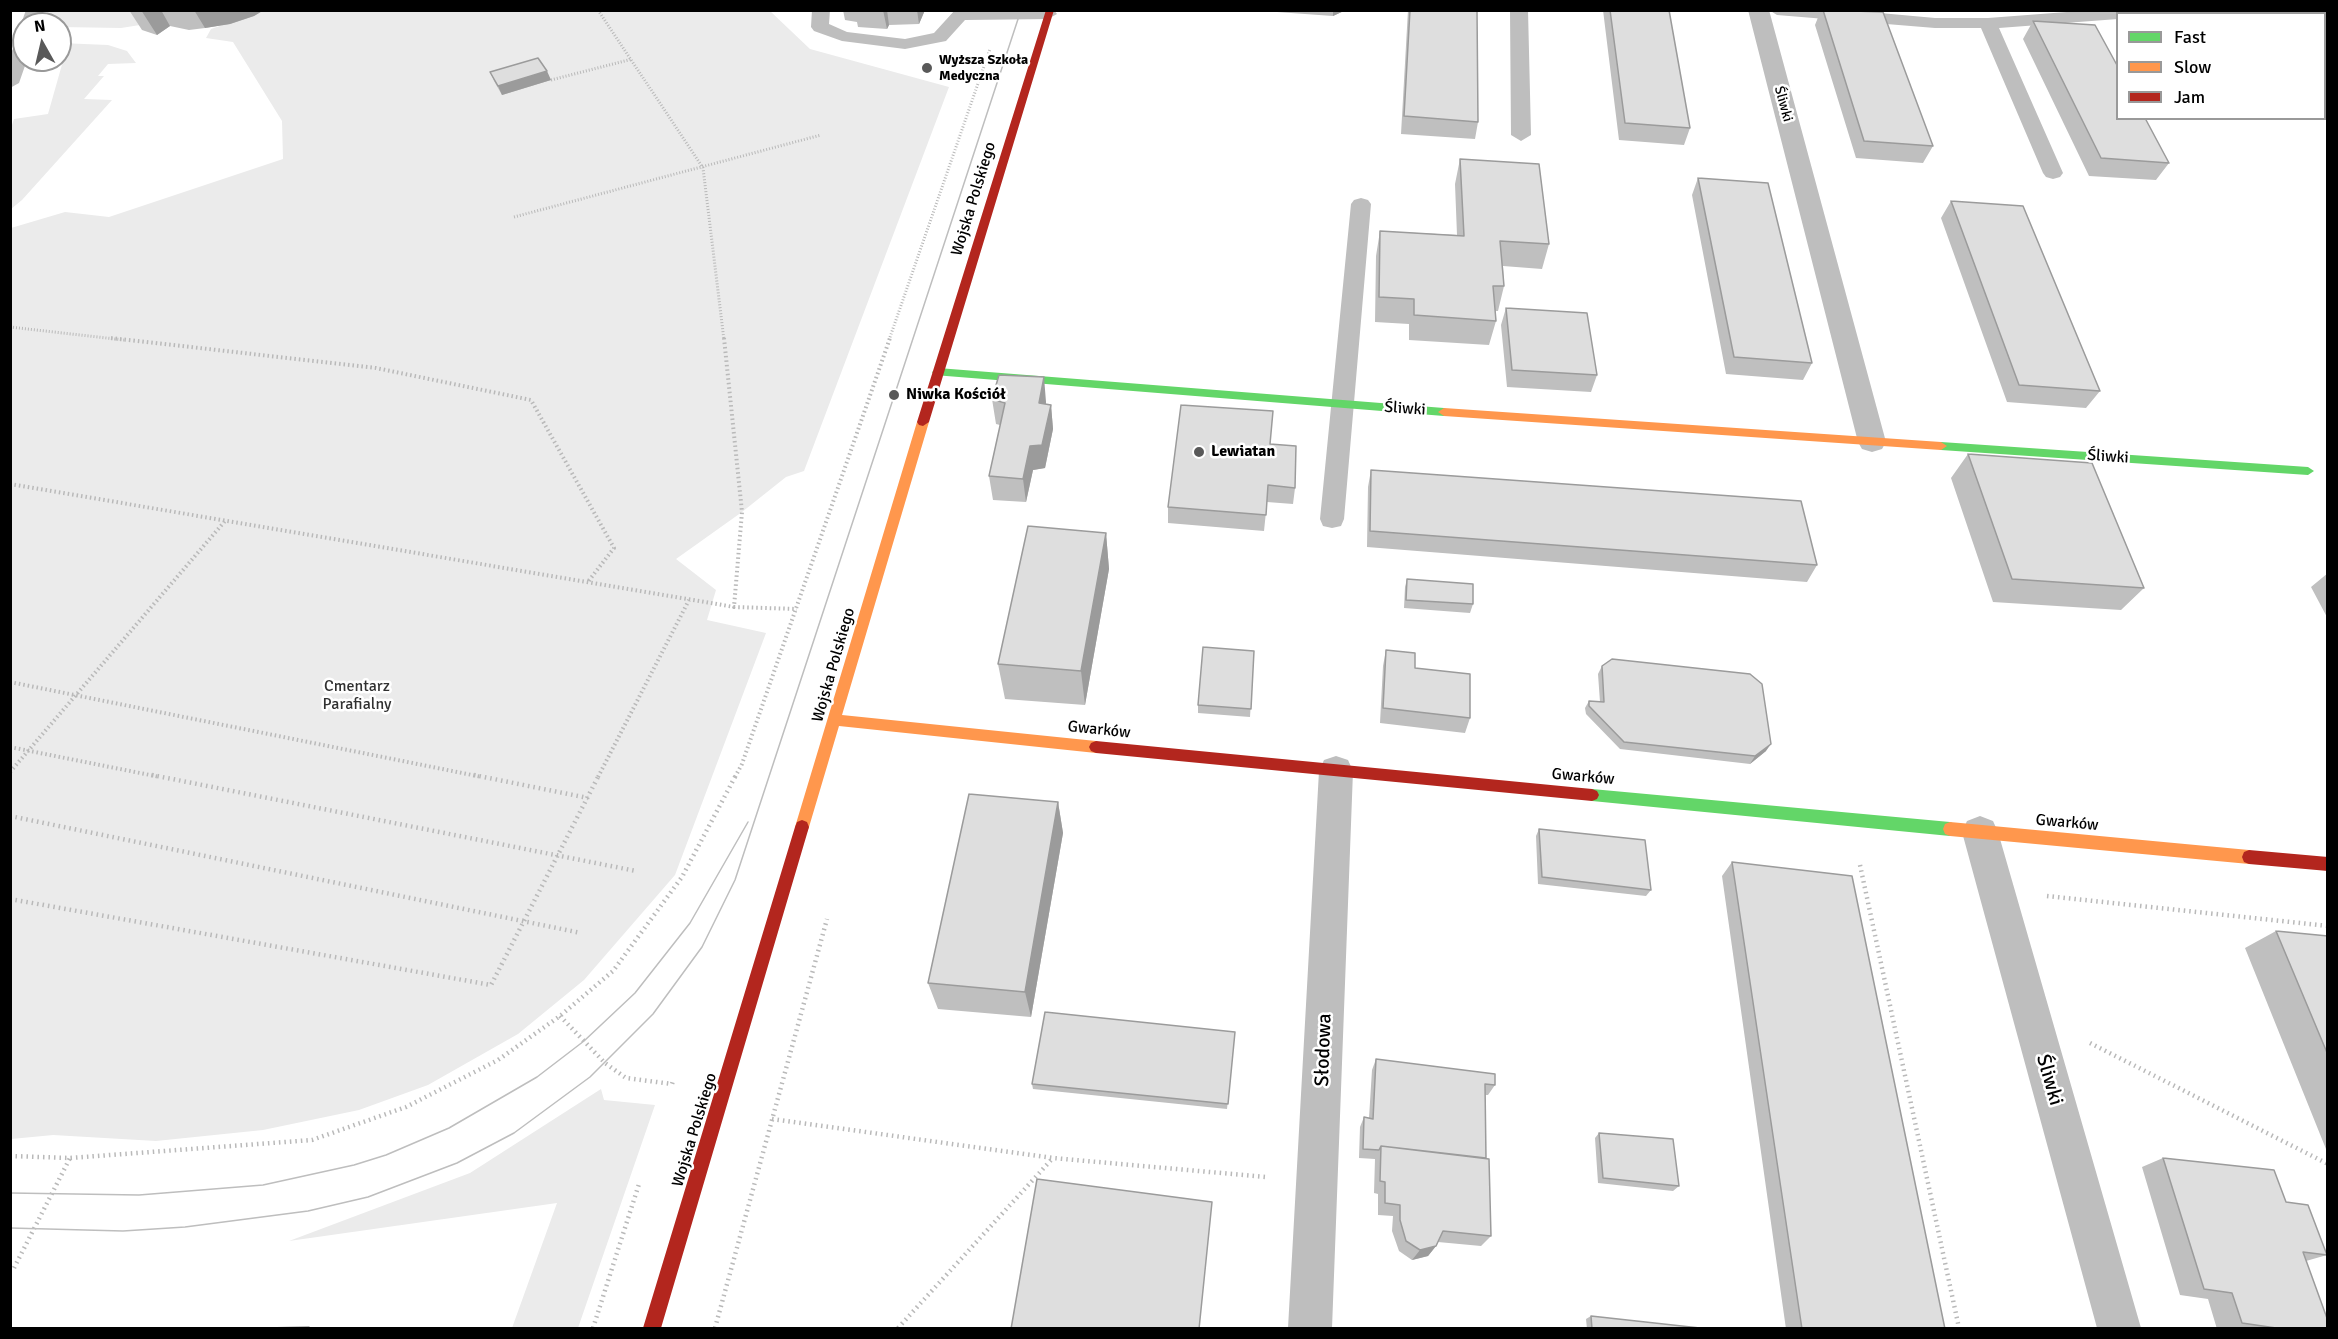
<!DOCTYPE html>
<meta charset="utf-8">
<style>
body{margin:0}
#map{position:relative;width:2338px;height:1339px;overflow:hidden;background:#fff;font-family:Signika,sans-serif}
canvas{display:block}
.frame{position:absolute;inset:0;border:12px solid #000;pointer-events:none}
.legend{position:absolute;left:2116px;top:12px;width:210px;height:108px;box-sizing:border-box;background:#fff;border:2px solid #999;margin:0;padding:8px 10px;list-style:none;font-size:18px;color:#000}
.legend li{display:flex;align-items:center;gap:12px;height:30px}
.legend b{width:30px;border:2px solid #999}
.north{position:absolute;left:12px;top:12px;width:60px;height:60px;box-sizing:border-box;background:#fff;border:2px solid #999;border-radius:50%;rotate:352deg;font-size:16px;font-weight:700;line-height:24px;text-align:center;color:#000}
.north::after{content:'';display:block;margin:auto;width:21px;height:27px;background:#595959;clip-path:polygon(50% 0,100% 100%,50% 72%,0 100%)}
</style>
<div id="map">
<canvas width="2338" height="1339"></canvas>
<div class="frame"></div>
<ul class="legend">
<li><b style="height:8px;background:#63d668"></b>Fast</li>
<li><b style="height:8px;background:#ff974d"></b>Slow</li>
<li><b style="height:8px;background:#b3261e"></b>Jam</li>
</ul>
<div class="north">N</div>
</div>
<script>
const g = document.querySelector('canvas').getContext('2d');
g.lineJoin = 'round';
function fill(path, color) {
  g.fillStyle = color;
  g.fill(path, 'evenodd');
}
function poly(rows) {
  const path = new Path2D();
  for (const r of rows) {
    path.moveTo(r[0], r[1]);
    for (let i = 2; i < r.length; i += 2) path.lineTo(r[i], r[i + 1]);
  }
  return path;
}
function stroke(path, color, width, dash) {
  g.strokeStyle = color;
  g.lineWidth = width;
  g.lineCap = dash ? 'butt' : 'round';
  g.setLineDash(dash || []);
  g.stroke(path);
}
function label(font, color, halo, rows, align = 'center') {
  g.font = font + ' Signika,sans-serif';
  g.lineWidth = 5;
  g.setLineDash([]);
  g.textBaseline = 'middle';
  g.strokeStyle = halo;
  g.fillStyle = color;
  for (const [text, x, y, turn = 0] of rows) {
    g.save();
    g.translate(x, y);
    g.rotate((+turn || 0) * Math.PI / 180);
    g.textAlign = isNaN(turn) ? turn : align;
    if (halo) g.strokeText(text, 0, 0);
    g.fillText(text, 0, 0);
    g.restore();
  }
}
fill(poly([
 [47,11,138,11,140,25,121,28,60,27,60,24,47,20],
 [264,11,770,11,810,49,949,87,804,471,786,477,742,512,676,559,716,590,707,620,766,633,675,875,584,980,518,1034,428,1085,359,1110,263,1130,156,1141,53,1135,11,1139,11,228,65,212,109,217,283,159,282,121,233,42,206,38,211,29],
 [60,43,108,45,127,51,136,63,108,64,98,76,104,76,84,99,112,100,22,200,11,209,11,128,14,119,48,114,63,61,30,64,32,60,60,60],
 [601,1089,604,1100,655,1105,578,1328,512,1328,557,1203,289,1241,470,1173]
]), '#ebebeb');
stroke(poly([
 [598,10,703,168,724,340],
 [551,80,632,59],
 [514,217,821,135],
 [10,327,124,340],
 [889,340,990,49]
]), '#b9b9b9', 3, [1, 2]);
stroke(poly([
 [111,338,376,368,531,400,614,548,587,583],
 [724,338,742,512,734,607,797,609],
 [10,484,734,607],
 [10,682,482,777],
 [10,747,160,777],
 [10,772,225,521],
 [598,777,689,600],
 [735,777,742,764,890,338]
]), '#b9b9b9', 4, [1.5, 3]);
stroke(poly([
 [152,775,636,871],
 [474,775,588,798],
 [10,816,581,933],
 [1860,865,1959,1328],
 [2047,896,2328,926],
 [10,899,491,985,599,775],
 [560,1016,605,1063,626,1078,672,1084,673,1081],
 [2090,1043,2328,1164],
 [772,1119,1053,1158,1266,1177],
 [10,1156,70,1158,312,1140,406,1107,498,1060,560,1016,613,971,682,877,736,775],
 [14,1268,70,1158],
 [593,1328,639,1184],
 [715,1328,827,919],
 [898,1328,1052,1159]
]), '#b9b9b9', 4.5, [1.5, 4]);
fill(poly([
 [26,10,43,10,39,24,24,24,24,28,21,24,26,10],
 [812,10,830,10,829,24,847,32,905,39,934,33,955,10,1054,10,1057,14,1048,19,965,20,946,41,905,49,842,41,814,31,811,27,812,10],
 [1510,10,1528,10,1531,135,1521,141,1511,135,1510,10],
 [1769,10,1847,10,1935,18,1988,18,2093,10,2175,10,2173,14,2118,14,2118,19,1999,28,2063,173,2060,177,2053,179,2046,177,2043,173,1981,28,1935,28,1777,15,1769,10],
 [24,37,24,60,27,60,19,83,10,88,10,55,18,38,24,37],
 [1361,198,1368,200,1371,204,1344,519,1341,526,1332,528,1323,526,1320,519,1351,204,1354,200,1361,198]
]), '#bebebe');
fill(poly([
 [1748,10,1769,10,1886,442,1882,449,1872,452,1862,449,1858,442,1748,10],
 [1336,756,1348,760,1353,771,1332,1328,1288,1328,1319,771,1324,760,1336,756],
 [1980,816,1993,821,1998,832,2141,1328,2097,1328,1962,832,1967,821,1980,816]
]), '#bebebe');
fill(poly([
 [938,368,1444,408,1450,412,1444,416,934,375,932,372,938,368],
 [1941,442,2308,467,2314,471,2308,475,1941,450,1935,446,1941,442],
 [1592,789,1950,822,1955,824,1957,829,1955,834,1950,836,1592,801,1587,799,1585,795,1587,791,1592,789]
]), '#63d668');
fill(poly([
 [1444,408,1941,442,1947,446,1941,450,1444,416,1438,412,1444,408],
 [923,418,929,422,842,715,1096,741,1101,743,1103,747,1101,751,1096,753,839,726,809,827,807,832,802,834,797,832,795,827,917,422,923,418],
 [1950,822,2249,850,2254,852,2256,857,2254,862,2249,864,1950,836,1945,834,1943,829,1945,824,1950,822]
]), '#ff974d');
fill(poly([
 [1046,10,1054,10,929,422,923,426,919,425,917,422,1046,10],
 [1096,741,1592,789,1597,791,1599,795,1597,799,1592,801,1096,753,1091,751,1089,747,1091,743,1096,741],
 [802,820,807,822,809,827,661,1328,643,1328,795,827,797,822,802,820],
 [2249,850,2328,857,2328,871,2249,864,2244,862,2242,857,2244,852,2249,850]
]), '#b3261e');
stroke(poly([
 [10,1193,139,1195,263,1185,354,1165,386,1155,449,1128,537,1077,584,1041,635,993,690,923,748,822],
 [10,1228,123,1231,185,1227,308,1211,368,1197,457,1163,514,1133,590,1077,653,1014,702,947,735,880,1021,10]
]), '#bebebe', 1.5);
fill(poly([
 [129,10,264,10,254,16,230,24,205,28,189,30,170,26,157,35,142,30],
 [843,10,925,10,919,24,889,25,887,29,858,27,857,22,845,20],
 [1249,10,1346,10,1333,16],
 [1408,10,1477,10,1478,122,1475,139,1401,134],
 [1603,10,1669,10,1690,128,1684,145,1619,140],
 [1821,10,1867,10,1933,146,1923,163,1856,158,1815,25],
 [2325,17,2328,17,2328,80,2325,72],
 [2033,21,2169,163,2156,180,2089,176,2023,39],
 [490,72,551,80,502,95,494,81],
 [1460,159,1549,244,1542,269,1503,266,1504,286,1498,311,1495,311,1496,321,1489,345,1409,340,1409,324,1375,322,1376,256,1380,231,1457,235,1455,184],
 [1698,178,1812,363,1803,380,1726,374,1692,195],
 [1951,201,2100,391,2086,408,2007,402,1941,218],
 [1506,308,1597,375,1591,392,1507,387,1501,325],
 [992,399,1046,402,1046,404,1051,405,1053,429,1045,468,1033,470,1026,502,993,500,989,476,1000,425,996,424],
 [1270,444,1295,488,1293,504,1267,502,1264,531,1168,523,1168,507],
 [1968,454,2144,588,2121,610,1993,602,1951,478],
 [1371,470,1817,565,1807,582,1367,547,1368,487],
 [1106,533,1109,569,1085,705,1005,699,998,664],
 [2328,573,2328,619,2311,587],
 [1407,579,1473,604,1470,613,1404,608,1405,587],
 [1386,650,1415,668,1470,718,1465,733,1380,723,1383,666],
 [1254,651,1250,717,1198,713,1198,705],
 [1602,666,1766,751,1750,764,1620,749,1586,714,1585,708,1589,701,1600,702,1598,674],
 [1058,802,1063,833,1031,1017,938,1009,928,983],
 [1539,829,1651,890,1646,896,1538,884,1536,836],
 [1732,862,1945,1329,1786,1329,1722,876],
 [2276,931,2328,936,2328,1154,2245,948],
 [1235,1032,1227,1109,1033,1089,1032,1084],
 [1376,1059,1495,1085,1488,1095,1485,1095,1486,1158,1491,1236,1481,1246,1438,1242,1436,1246,1428,1256,1412,1260,1399,1251,1392,1231,1393,1216,1378,1215,1378,1194,1374,1193,1375,1159,1359,1158,1360,1127,1364,1117,1369,1118,1372,1070],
 [1599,1133,1679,1186,1673,1191,1598,1183,1595,1138],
 [2163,1158,2286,1202,2327,1255,2306,1261,2328,1329,2217,1329,2208,1299,2180,1295,2142,1167],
 [1591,1316,1700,1329,1587,1329,1586,1319]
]), '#bfbfbf');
fill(poly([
 [141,10,161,10,170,26,157,35],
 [194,10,264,10,254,16,230,24,205,28],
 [883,10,887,10,889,25,887,29],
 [917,10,925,10,919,24],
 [1333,10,1346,10,1333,16],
 [547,71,551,80,502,95,498,86],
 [1044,377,1046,402,1041,428,1039,403],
 [1051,405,1053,429,1045,468,1033,470,1026,502,1023,479,1030,446],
 [1106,533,1109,569,1085,705,1081,671],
 [1771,744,1766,751,1750,764,1755,756],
 [1058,802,1063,833,1031,1017,1025,992],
 [1436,1246,1428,1256,1412,1260,1420,1250]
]), '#9b9b9b');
const building = poly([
 [1410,10,1477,10,1478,122,1404,116,1410,10],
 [1610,10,1669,10,1690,128,1625,123,1610,10],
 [1823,10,1883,12,1933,146,1864,141,1823,10],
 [2325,17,2328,17,2328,31,2325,23,2325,17],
 [2033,21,2095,25,2118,67,2118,118,2145,118,2169,163,2101,158,2033,21],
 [538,58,547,71,498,86,490,72,538,58],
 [1460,159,1539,164,1549,244,1500,241,1504,286,1493,286,1496,321,1414,315,1414,299,1379,297,1380,231,1464,236,1460,159],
 [1698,178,1768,183,1812,363,1734,357,1698,178],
 [1951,201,2023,206,2100,391,2019,385,1951,201],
 [1506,308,1587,313,1597,375,1512,370,1506,308],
 [999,375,1044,377,1039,403,1051,405,1042,445,1030,446,1023,479,989,476,1005,403,992,399,999,375],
 [1181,405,1273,411,1270,444,1296,446,1295,488,1268,485,1266,515,1168,507,1181,405],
 [1968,454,2092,463,2144,588,2012,579,1968,454],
 [1371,470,1801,501,1817,565,1370,531,1371,470],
 [1028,526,1106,533,1081,671,998,664,1028,526],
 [1407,579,1473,584,1473,604,1406,600,1407,579],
 [1203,647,1254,651,1251,709,1198,705,1203,647],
 [1386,650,1415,653,1415,668,1470,674,1470,718,1383,708,1386,650],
 [1612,659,1750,674,1762,684,1771,744,1755,756,1624,742,1589,706,1589,701,1604,702,1602,666,1612,659],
 [969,794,1058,802,1025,992,928,983,969,794],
 [1539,829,1645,840,1651,890,1542,877,1539,829],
 [1732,862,1852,876,1945,1329,1802,1329,1732,862],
 [2276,931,2328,936,2328,1055,2276,931],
 [1045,1012,1235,1032,1228,1104,1032,1084,1045,1012],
 [1376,1059,1495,1074,1495,1085,1485,1084,1486,1158,1381,1146,1379,1150,1363,1149,1364,1117,1373,1119,1376,1059],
 [1599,1133,1673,1139,1679,1186,1603,1178,1599,1133],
 [1381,1146,1489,1159,1491,1236,1443,1231,1436,1246,1420,1250,1406,1241,1400,1220,1400,1205,1385,1203,1385,1182,1380,1181,1381,1146],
 [2163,1158,2274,1170,2286,1202,2308,1205,2327,1255,2303,1252,2328,1321,2328,1329,2283,1329,2242,1323,2232,1293,2204,1289,2163,1158],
 [1037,1179,1212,1202,1199,1329,1011,1329,1037,1179],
 [1591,1316,1700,1328,1700,1329,1592,1329,1591,1316],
 [309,1327,309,1329,222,1329,309,1327]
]);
fill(building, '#dedede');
stroke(building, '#9b9b9b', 1.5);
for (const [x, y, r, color] of [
 [927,68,6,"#595959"],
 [894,395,6,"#595959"],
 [1199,452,6,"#595959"]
]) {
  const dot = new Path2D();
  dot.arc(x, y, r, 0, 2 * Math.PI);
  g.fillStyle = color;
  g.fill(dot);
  stroke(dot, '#fff', 2);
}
label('bold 14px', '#000', '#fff', [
 ["Wyższa Szkoła",939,60],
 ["Medyczna",939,76]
], 'left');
label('14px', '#000', '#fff', [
 ["Śliwki",1783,104,75]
]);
label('16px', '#000', '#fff', [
 ["Wojska Polskiego",974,199,-73],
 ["Śliwki",1405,409,4],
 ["Śliwki",2108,457,4],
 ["Wojska Polskiego",834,665,-74],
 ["Gwarków",1099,730,6],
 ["Gwarków",1583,777,5],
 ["Gwarków",2067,823,5],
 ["Wojska Polskiego",695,1130,-73]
]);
label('bold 16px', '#000', '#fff', [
 ["Niwka Kościół",906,395],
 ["Lewiatan",1211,452]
], 'left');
label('16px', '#313131', '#fff', [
 ["Cmentarz",357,687],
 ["Parafialny",357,705]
]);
label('20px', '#000', '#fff', [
 ["Słodowa",1324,1050,-88],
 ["Śliwki",2049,1080,74]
]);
</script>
